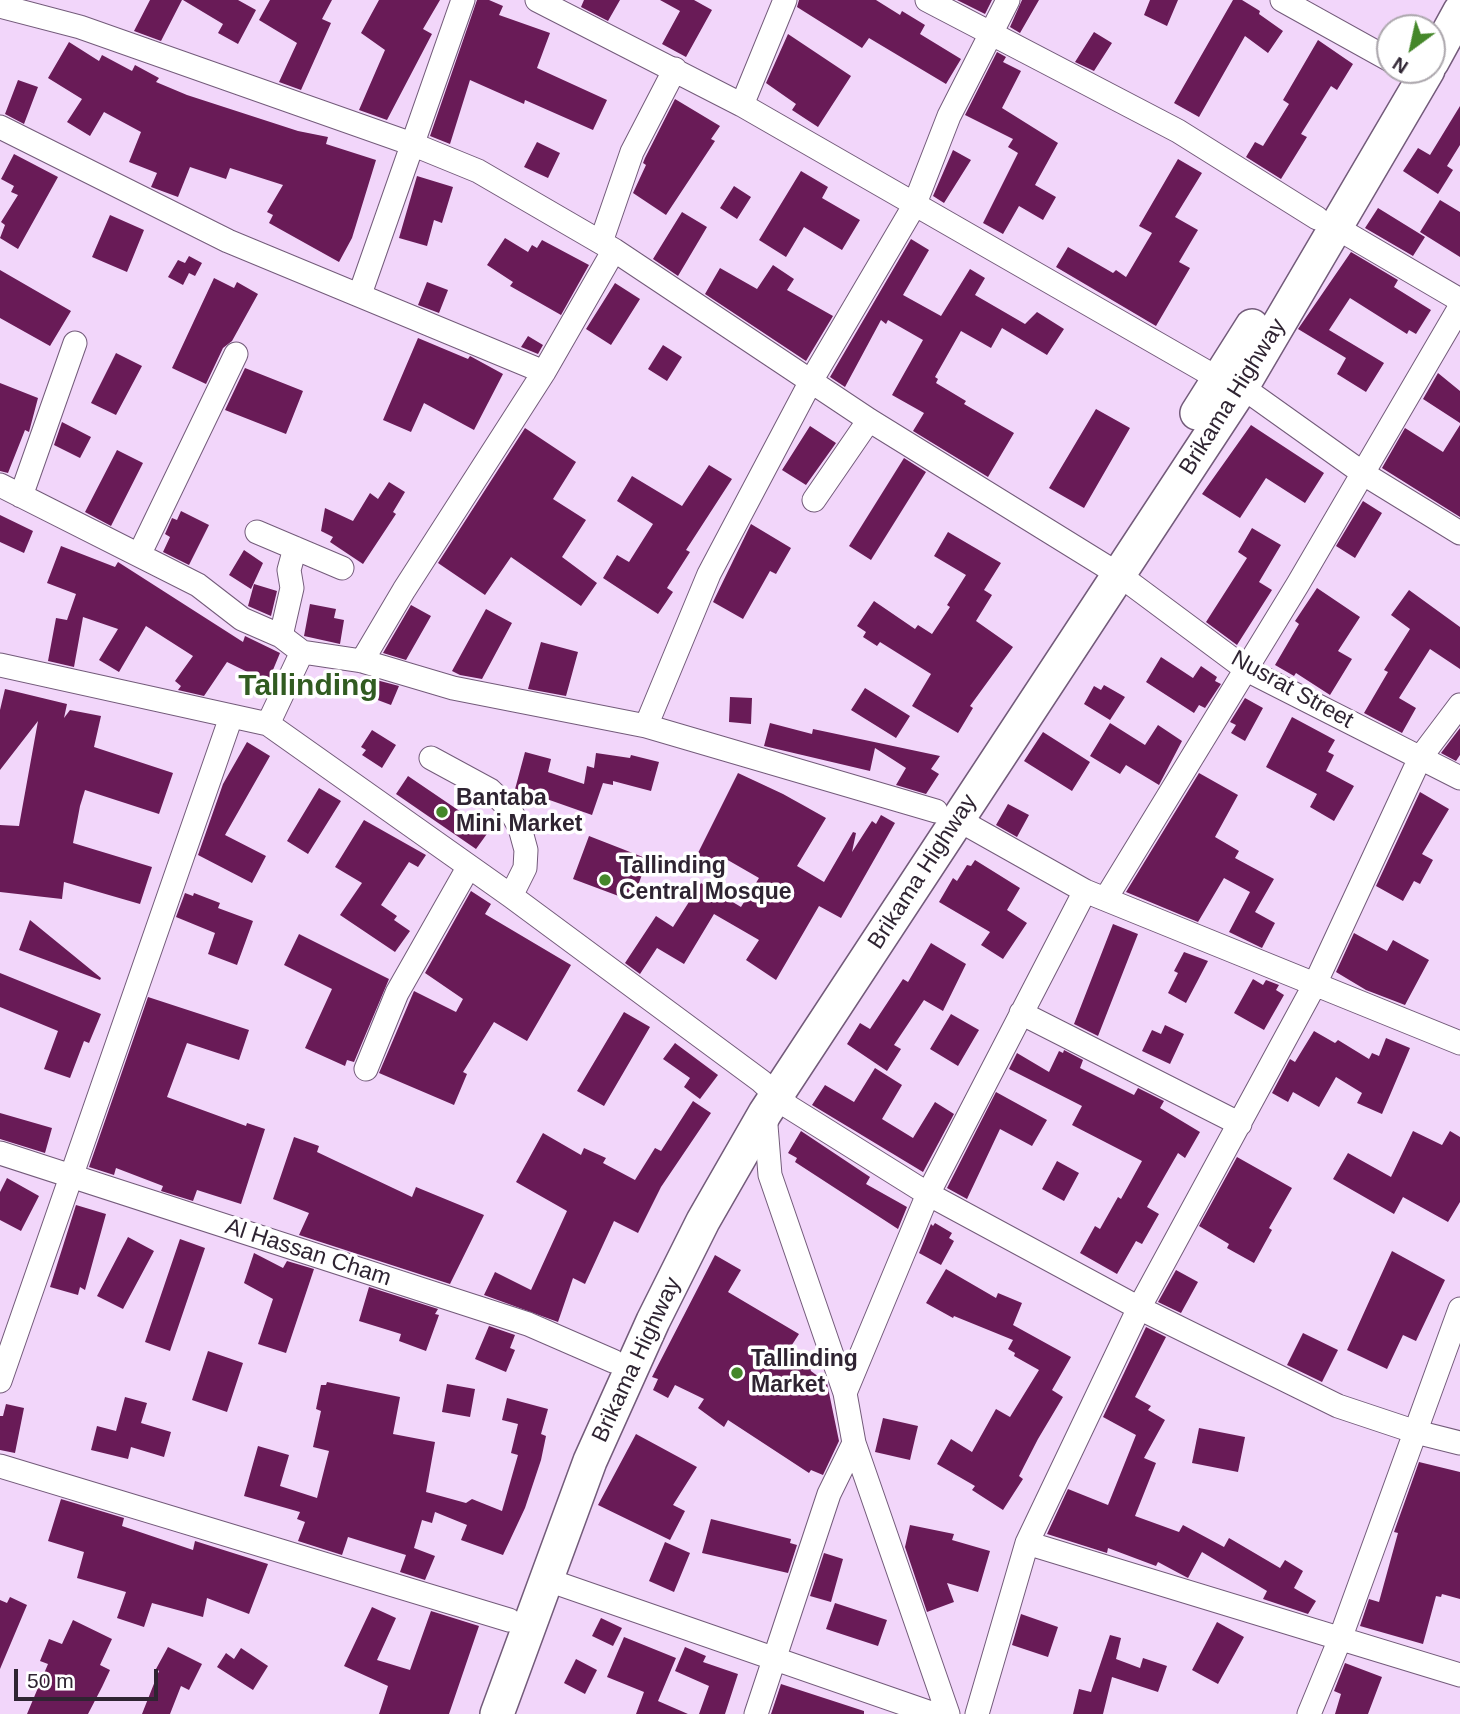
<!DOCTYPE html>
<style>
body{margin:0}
#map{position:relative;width:1460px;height:1714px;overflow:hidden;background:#f2d6fa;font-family:Helvetica,sans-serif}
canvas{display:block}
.north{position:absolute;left:1376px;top:14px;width:70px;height:70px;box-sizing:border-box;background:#fff;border:2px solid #aca7ad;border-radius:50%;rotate:213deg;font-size:19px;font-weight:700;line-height:28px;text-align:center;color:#2f2432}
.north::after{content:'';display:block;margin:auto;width:24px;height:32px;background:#45872a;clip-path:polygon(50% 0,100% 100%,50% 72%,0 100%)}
.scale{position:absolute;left:14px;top:1669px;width:144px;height:32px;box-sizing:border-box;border:4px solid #2f2432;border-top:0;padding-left:9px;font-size:21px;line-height:24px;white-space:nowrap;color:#2f2432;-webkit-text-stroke:5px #fff;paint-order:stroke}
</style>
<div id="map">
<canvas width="1460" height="1714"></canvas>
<div class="north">N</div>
<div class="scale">50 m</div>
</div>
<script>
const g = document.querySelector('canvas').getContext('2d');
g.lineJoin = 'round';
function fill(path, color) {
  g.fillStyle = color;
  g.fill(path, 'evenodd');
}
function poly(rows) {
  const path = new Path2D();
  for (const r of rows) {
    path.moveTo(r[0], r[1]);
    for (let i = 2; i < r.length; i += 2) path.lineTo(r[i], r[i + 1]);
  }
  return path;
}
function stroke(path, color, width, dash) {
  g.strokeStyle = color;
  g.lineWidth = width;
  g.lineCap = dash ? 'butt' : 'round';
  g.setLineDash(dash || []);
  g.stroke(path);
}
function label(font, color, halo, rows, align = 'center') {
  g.font = font + ' Helvetica,sans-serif';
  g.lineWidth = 7;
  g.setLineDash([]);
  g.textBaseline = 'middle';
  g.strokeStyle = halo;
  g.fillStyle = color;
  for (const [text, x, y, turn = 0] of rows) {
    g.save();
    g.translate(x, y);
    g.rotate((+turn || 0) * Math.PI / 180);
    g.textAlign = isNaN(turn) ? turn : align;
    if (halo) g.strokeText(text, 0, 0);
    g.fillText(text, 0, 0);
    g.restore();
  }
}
fill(poly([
 [150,0,182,0,161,41,134,31],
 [183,0,238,0,256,10,238,44,218,33,223,24],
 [270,0,332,0,322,19,331,23,301,90,279,82,297,43,259,20],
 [379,0,440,0,423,29,432,34,387,120,359,110,385,50,361,33],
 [477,0,489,0,503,6,499,15,550,33,537,68,607,100,593,130,525,100,524,104,470,80,450,144,430,136],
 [584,0,620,0,608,21,581,7],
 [660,0,694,0,712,10,686,57,662,44,680,11],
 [799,0,876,0,900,15,902,11,925,25,920,34,961,59,946,84,869,38,862,48,797,7],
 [957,0,992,0,985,14],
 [1022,0,1039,0,1020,33,1010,27],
 [1150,0,1178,0,1167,26,1144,15],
 [1233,0,1242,0,1260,11,1259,14,1283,31,1268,53,1245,36,1199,117,1174,103],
 [1094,32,1112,43,1094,71,1075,62],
 [788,34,851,76,818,127,792,110,796,104,766,83],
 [1318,40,1353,64,1337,90,1331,86,1301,134,1307,137,1281,179,1246,157,1255,142,1263,146,1289,104,1283,100],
 [69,42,99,61,102,55,132,71,135,65,159,78,156,82,187,95,298,131,328,137,326,144,376,160,352,238,339,262,269,223,273,215,267,212,283,185,230,168,226,179,190,167,178,197,151,187,157,173,129,162,141,132,104,112,90,136,67,122,82,99,48,78],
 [997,52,1006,57,1003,62,1021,71,1002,108,1058,143,1035,185,1056,197,1043,220,1019,206,1003,234,983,223,1018,153,1008,147,1013,139,965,115],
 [18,80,38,87,24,124,5,114],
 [675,99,720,126,711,139,715,141,666,215,633,193,646,165,643,163,645,158],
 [1460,106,1460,145,1447,166,1453,170,1438,194,1403,171,1418,148,1430,155],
 [537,142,560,153,548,178,524,167],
 [953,150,971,160,944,203,933,196],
 [14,154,58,177,18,249,0,238,5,225,1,222,18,195,11,192,14,186,1,179],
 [1178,159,1202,173,1175,217,1198,230,1179,262,1190,268,1156,326,1056,267,1068,247,1113,273,1116,270,1126,277,1152,233,1139,226],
 [801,171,828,187,822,198,860,220,842,250,804,227,786,257,759,240],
 [417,176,453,187,442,223,434,220,427,246,399,238],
 [734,186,751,197,737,219,720,208],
 [1440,200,1460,212,1460,257,1420,232],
 [1378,208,1425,237,1413,256,1365,228],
 [682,212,707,227,678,276,653,259],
 [110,215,144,230,127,272,92,257],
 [505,238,528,252,532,245,537,248,542,240,589,265,561,315,510,286,513,282,487,265],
 [911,239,929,250,903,295,941,316,970,269,985,278,975,295,1025,324,1037,312,1064,329,1047,355,1002,328,991,348,961,331,935,377,938,379,936,383,966,401,964,404,1014,433,988,477,913,431,924,413,892,395,923,340,888,320,886,324,881,320,845,387,830,377],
 [1351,252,1398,280,1394,287,1431,310,1416,334,1409,330,1407,334,1350,298,1329,330,1384,363,1366,392,1337,374,1346,358,1298,329],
 [189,256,202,263,195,276,189,273,183,285,168,277,178,260,185,263],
 [773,265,794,279,787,290,833,316,806,361,705,294,720,268,757,289],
 [0,270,71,311,50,346,0,318],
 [214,278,234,288,237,282,258,294,232,341,223,348,206,384,172,368],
 [427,282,448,290,439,313,418,305],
 [615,283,640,299,611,345,586,329],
 [528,336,543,345,538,354,521,347],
 [418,338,468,359,470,356,503,374,474,430,424,403,411,432,383,420],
 [663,345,682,357,667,381,648,369],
 [116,353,142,366,116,415,91,403],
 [245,368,303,391,286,434,225,410],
 [1438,373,1460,391,1460,423,1423,399],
 [0,383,38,398,29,432,25,430,8,473,0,471],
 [1096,409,1130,428,1084,508,1049,488],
 [62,422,91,437,80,458,54,445],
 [1251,425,1324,473,1305,503,1266,478,1240,518,1202,494],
 [1460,425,1460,517,1382,468,1405,428,1443,452],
 [810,426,836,443,806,485,782,470],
 [525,428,576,462,553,499,586,520,562,557,597,583,581,606,511,557,485,595,438,563],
 [117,450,143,463,111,526,85,512],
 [904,458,926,472,871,560,849,546],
 [709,465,732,479,686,550,690,552,667,588,673,592,658,614,603,578,617,555,629,562,653,524,617,501,632,476,682,506],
 [389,482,405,492,393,512,396,514,363,564,330,542,333,537,321,531,325,508,353,521,370,493,378,499],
 [1363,501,1382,513,1355,558,1336,546],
 [181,511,209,525,189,565,163,552,170,537,165,534,172,518,177,520],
 [0,515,33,531,24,553,0,542],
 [751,524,791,548,776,574,770,571,743,619,713,602],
 [1252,528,1281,545,1259,582,1272,590,1237,645,1206,622,1247,558,1238,552],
 [948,532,1001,563,984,590,992,595,976,621,1013,647,970,706,973,708,958,733,912,706,931,674,880,642,877,646,863,637,866,632,857,626,874,601,915,629,918,625,932,634,950,607,947,605,966,575,934,556],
 [61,546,115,567,118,562,243,642,245,636,280,653,268,682,227,662,204,696,178,690,181,686,175,681,193,656,146,626,119,672,99,660,118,629,83,617,74,667,48,661,56,618,67,620,76,594,47,583],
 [244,550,263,563,251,589,229,575],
 [254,584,277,591,271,616,248,606],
 [1317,588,1360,617,1338,651,1352,659,1330,695,1296,673,1294,676,1275,665,1299,624,1295,621],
 [1409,590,1460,627,1460,669,1430,649,1399,698,1416,708,1402,733,1364,713,1388,672,1384,670,1410,629,1391,615],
 [310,604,336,609,334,618,344,620,340,644,304,636],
 [411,605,431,616,406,660,383,653],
 [486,609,512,623,482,679,460,675,452,671],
 [541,642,578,652,566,696,528,689],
 [1161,657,1193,678,1201,666,1217,677,1215,681,1221,684,1205,708,1199,705,1194,713,1146,682],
 [365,677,399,686,391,705,359,693],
 [1104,685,1125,697,1110,720,1084,704,1094,686,1101,690],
 [865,688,910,716,896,738,851,710],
 [5,689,67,704,64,718,70,710,101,716,94,747,173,773,159,814,85,790,80,806,73,843,152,867,140,904,64,882,62,899,0,892,0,825,19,826,38,721,0,770,0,710],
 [730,697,752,698,751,724,729,722],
 [1245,698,1263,708,1245,741,1231,733,1236,725,1230,722],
 [1292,717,1335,740,1328,752,1334,755,1326,771,1354,786,1334,821,1310,807,1317,794,1266,767],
 [770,723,812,734,813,729,940,756,931,769,939,774,926,794,896,785,906,768,875,748,870,771,764,746],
 [1110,723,1145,745,1158,725,1182,741,1159,785,1126,765,1120,774,1090,756],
 [1460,728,1460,755,1456,761,1441,753],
 [372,730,396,745,382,768,362,755,366,750,361,747],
 [1043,732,1090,762,1072,791,1024,761],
 [247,742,270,756,225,835,266,856,252,883,198,855,223,784],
 [525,752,551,759,548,772,584,784,587,766,594,768,596,753,630,758,631,755,659,762,651,791,613,781,613,785,603,783,592,815,541,797,539,804,514,793],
 [738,773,783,794,826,818,797,866,824,882,853,832,856,833,852,852,872,821,876,824,881,815,895,823,841,918,819,906,776,980,746,960,759,940,714,914,684,964,657,948,640,974,625,963,656,916,673,927,701,883,741,907,759,878,726,859,722,868,697,855],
 [1199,773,1238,795,1215,837,1239,851,1235,858,1274,879,1255,912,1275,923,1262,948,1229,932,1250,892,1224,878,1198,922,1126,892],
 [408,776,489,831,476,849,396,794],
 [319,788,341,801,308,854,287,841],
 [1420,792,1449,809,1422,854,1433,860,1420,884,1414,881,1403,901,1376,886],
 [1008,804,1029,815,1017,837,996,825],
 [364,820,426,855,418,867,409,862,381,905,397,916,394,920,410,931,395,952,340,915,362,883,335,867],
 [589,836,648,859,632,901,573,879],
 [975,860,1020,888,1007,910,1027,923,1003,959,981,945,990,932,939,902,953,878,957,881,967,865,971,866],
 [471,891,491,904,485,914,571,965,527,1041,494,1022,463,1072,467,1074,454,1105,379,1073,414,991,456,1012,463,999,425,973],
 [185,893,193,896,194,893,220,903,218,908,253,921,237,965,208,954,215,933,176,917],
 [30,920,101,978,100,980,19,950],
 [1113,924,1138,934,1098,1036,1074,1024],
 [1354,933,1387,951,1393,940,1429,960,1405,1005,1366,990,1336,972],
 [299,934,389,979,354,1062,347,1060,345,1066,305,1048,332,989,284,965],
 [931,943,966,964,943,1011,924,1000,894,1045,901,1049,887,1071,847,1044,860,1023,870,1029,903,979,908,982],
 [1184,952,1208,961,1186,1003,1168,993,1178,973,1174,971],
 [0,973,101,1014,89,1043,84,1041,70,1078,44,1069,58,1031,0,1007],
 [1253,979,1263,985,1266,980,1279,985,1276,990,1284,995,1264,1030,1234,1013],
 [148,997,249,1030,239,1060,187,1043,167,1097,246,1126,247,1123,265,1129,241,1204,197,1190,193,1201,161,1191,163,1186,116,1168,114,1175,89,1167],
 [624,1012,650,1027,604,1106,577,1091],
 [951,1014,979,1030,958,1066,930,1049],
 [1165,1025,1184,1034,1170,1064,1142,1051,1152,1030,1161,1034],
 [1314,1031,1335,1043,1338,1040,1369,1059,1372,1053,1379,1056,1386,1038,1410,1048,1382,1114,1357,1103,1362,1093,1336,1077,1319,1107,1293,1092,1288,1102,1272,1093,1290,1059,1295,1062],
 [675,1043,718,1075,700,1099,684,1087,690,1078,663,1059],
 [1064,1050,1083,1060,1080,1068,1134,1095,1138,1088,1164,1101,1160,1108,1200,1132,1185,1158,1178,1153,1147,1207,1159,1214,1142,1244,1136,1241,1117,1274,1080,1253,1095,1226,1100,1229,1118,1197,1121,1199,1142,1161,1072,1125,1082,1106,1009,1069,1017,1053,1049,1072,1059,1051,1063,1053],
 [875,1068,902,1085,882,1119,913,1138,935,1102,954,1114,923,1172,812,1105,825,1085,854,1102],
 [996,1092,1047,1120,1032,1146,1000,1129,967,1199,947,1188],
 [693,1101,711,1113,661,1187,638,1233,614,1221,585,1284,573,1278,558,1322,484,1295,495,1272,531,1290,567,1211,516,1182,543,1133,581,1155,584,1148,606,1158,603,1163,635,1180,655,1148,661,1151],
 [0,1113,52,1128,45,1153,0,1139],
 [801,1131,870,1177,866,1184,907,1207,898,1229,795,1162,797,1158,788,1153],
 [1413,1131,1442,1145,1450,1131,1460,1137,1460,1202,1448,1222,1403,1197,1394,1214,1333,1179,1348,1153,1391,1177],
 [294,1137,319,1146,317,1152,412,1197,416,1187,484,1215,450,1284,299,1235,309,1213,273,1199],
 [1237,1157,1292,1188,1269,1228,1272,1230,1254,1263,1227,1248,1229,1244,1199,1226],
 [1057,1161,1079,1173,1064,1201,1042,1189],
 [7,1178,39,1196,21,1231,0,1220,0,1192],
 [76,1205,106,1214,85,1290,80,1287,78,1295,50,1287],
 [935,1223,952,1233,949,1238,954,1241,941,1265,919,1253,931,1224,933,1226],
 [128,1237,154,1251,123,1309,97,1296],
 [180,1239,205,1248,170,1351,145,1342],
 [1392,1251,1445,1280,1416,1341,1403,1335,1387,1369,1347,1350],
 [254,1253,283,1268,287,1261,314,1269,286,1353,258,1344,273,1299,244,1283],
 [715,1255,741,1270,728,1292,799,1334,777,1368,806,1358,811,1371,827,1383,839,1441,823,1475,811,1470,809,1473,728,1420,724,1427,698,1408,704,1399,675,1385,668,1398,653,1390,658,1379,652,1377],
 [946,1269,996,1298,998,1293,1022,1303,1013,1325,1071,1357,1052,1390,1063,1397,1038,1439,1019,1476,1023,1479,1003,1510,972,1490,975,1486,937,1464,951,1439,972,1452,996,1409,1010,1417,1039,1370,1014,1356,1015,1353,1008,1349,1013,1340,954,1316,953,1318,926,1303],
 [1176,1270,1198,1282,1181,1313,1158,1302],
 [369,1287,438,1309,435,1314,439,1315,426,1351,399,1341,401,1334,359,1321],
 [489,1326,515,1335,510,1348,515,1350,506,1372,475,1359],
 [1146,1327,1166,1337,1135,1397,1151,1406,1148,1410,1165,1420,1144,1458,1156,1463,1135,1516,1179,1532,1183,1525,1224,1547,1229,1538,1280,1568,1285,1560,1303,1571,1294,1588,1316,1601,1308,1614,1263,1599,1267,1591,1202,1552,1188,1578,1158,1562,1156,1566,1108,1548,1107,1553,1047,1534,1068,1489,1108,1505,1136,1435,1103,1417],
 [1303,1333,1338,1350,1322,1382,1287,1365],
 [208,1351,243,1363,227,1412,192,1400],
 [327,1382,400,1397,393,1434,435,1442,426,1492,466,1503,472,1499,502,1511,518,1455,511,1453,518,1424,502,1420,507,1398,548,1409,541,1434,546,1436,541,1460,525,1508,503,1555,461,1540,467,1525,435,1512,432,1523,422,1520,414,1548,435,1556,425,1580,400,1572,406,1555,348,1537,342,1555,298,1541,305,1522,297,1519,300,1512,244,1496,258,1446,289,1455,280,1486,317,1498,329,1451,313,1447,321,1411,316,1409,321,1385,326,1385],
 [447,1384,475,1389,470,1417,442,1412],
 [125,1397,147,1403,141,1423,171,1432,164,1457,131,1447,128,1459,91,1450,97,1426,116,1431],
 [6,1404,24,1408,15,1453,0,1450,0,1416,3,1416],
 [883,1418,918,1426,910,1460,875,1452],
 [1199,1428,1245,1437,1238,1472,1192,1463],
 [636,1434,697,1467,673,1505,685,1511,670,1540,598,1505],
 [1419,1462,1460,1472,1460,1599,1442,1594,1441,1597,1436,1596,1423,1644,1360,1626,1369,1599,1379,1602,1398,1533,1394,1532],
 [61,1499,124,1518,122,1526,193,1550,195,1541,268,1564,249,1614,207,1598,203,1617,152,1603,144,1627,117,1618,126,1592,77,1578,84,1552,48,1541],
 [711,1519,791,1539,790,1543,797,1545,788,1573,702,1553],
 [910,1525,954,1534,952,1540,990,1551,978,1592,947,1583,954,1602,927,1612,905,1547],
 [665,1542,690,1553,674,1592,649,1581],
 [824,1553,843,1559,831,1602,810,1596],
 [10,1597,27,1605,0,1669,0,1600,7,1603],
 [835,1603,887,1620,878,1646,826,1629],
 [372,1607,396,1618,377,1660,410,1670,431,1611,479,1626,449,1714,379,1714,388,1686,344,1666],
 [1021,1614,1058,1627,1048,1657,1012,1645],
 [601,1618,622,1628,613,1646,592,1636],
 [73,1620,112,1639,100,1665,110,1670,102,1687,88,1714,27,1714,48,1664,40,1661,49,1639,62,1644],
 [1217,1622,1244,1637,1218,1684,1192,1670],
 [1110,1635,1121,1638,1116,1659,1140,1668,1143,1658,1167,1666,1158,1692,1112,1677,1103,1714,1073,1714,1079,1689,1091,1692],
 [624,1637,676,1658,658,1701,688,1714,636,1714,644,1692,607,1677],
 [168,1647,202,1664,189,1690,181,1686,170,1714,142,1714,159,1671,156,1669],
 [685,1647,706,1656,703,1662,738,1674,725,1714,699,1714,709,1686,675,1671],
 [241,1648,268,1666,253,1690,217,1667,226,1653,234,1659],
 [576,1659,597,1670,585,1694,564,1683],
 [1345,1663,1382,1677,1368,1714,1335,1714,1341,1694,1334,1691],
 [781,1684,864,1711,864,1714,771,1714]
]), '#691b57');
const minor = poly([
 [537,0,742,105,1219,379],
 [927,0,1178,131,1317,218],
 [1282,0,1390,60],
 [0,6,80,27,412,144,478,171,614,250,869,420,1118,574,1247,670,1460,778],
 [742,105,785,0],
 [0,127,228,241,544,372],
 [1337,228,1460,300],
 [601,242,632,152,675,69],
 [360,294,463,0],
 [1242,387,1364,474,1460,533],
 [0,485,198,585,242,619,281,636,302,652,362,661,453,688,646,726,936,811],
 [21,496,75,343],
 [814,500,869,420],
 [257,532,342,568],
 [139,555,236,354],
 [281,636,292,588,289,570,295,548],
 [362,661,404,590,544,372,614,250],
 [0,665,268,724,511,896,761,1081,789,1107,928,1194,1139,1308,1338,1406,1416,1432,1460,1443],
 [268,724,302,652],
 [646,726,709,574,811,381,914,206,949,116,1008,0],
 [431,758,490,790,509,808,520,828,526,850,525,868,511,896],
 [957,819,1085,891,1460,1043],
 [1106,898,1298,584,1460,307],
 [1021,1013,1240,1124],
 [366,1069,397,993,468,868],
 [765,1113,770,1175,845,1393,854,1443,948,1714],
 [0,1153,528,1324,613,1361],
 [0,1381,231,717],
 [845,1393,928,1194,1085,891],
 [0,1466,509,1620],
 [1027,1543,1460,1675],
 [545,1579,934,1714],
 [756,1714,829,1494,854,1443],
 [977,1714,1027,1543,1139,1308,1315,984,1420,758,1460,705],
 [1309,1714,1340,1639,1460,1309]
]);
const highway = poly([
 [1432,62,1460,11],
 [1197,413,1252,326],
 [497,1714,590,1461,653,1321,703,1221,765,1113,1242,387,1428,70]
]);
stroke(minor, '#735b7a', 25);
stroke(highway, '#735b7a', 36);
stroke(minor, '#fff', 23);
stroke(highway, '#fff', 33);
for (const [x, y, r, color] of [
 [442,812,7,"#45872a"],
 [605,880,7,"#45872a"],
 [737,1373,7,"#45872a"]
]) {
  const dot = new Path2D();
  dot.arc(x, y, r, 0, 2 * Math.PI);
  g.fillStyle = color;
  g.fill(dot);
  stroke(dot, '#fff', 2.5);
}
label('23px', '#2f2432', '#fff', [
 ["Brikama Highway",1233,397,-58],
 ["Nusrat Street",1292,690,29],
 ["Brikama Highway",923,872,-57],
 ["Al Hassan Cham",308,1253,18],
 ["Brikama Highway",637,1360,-65]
]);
label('bold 23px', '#2f2432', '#fff', [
 ["Bantaba",456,799],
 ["Mini Market",456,825],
 ["Tallinding",619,867],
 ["Central Mosque",619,893],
 ["Tallinding",751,1360],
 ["Market",751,1386]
], 'left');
label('bold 30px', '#315b21', '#fff', [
 ["Tallinding",308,687]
]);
</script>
